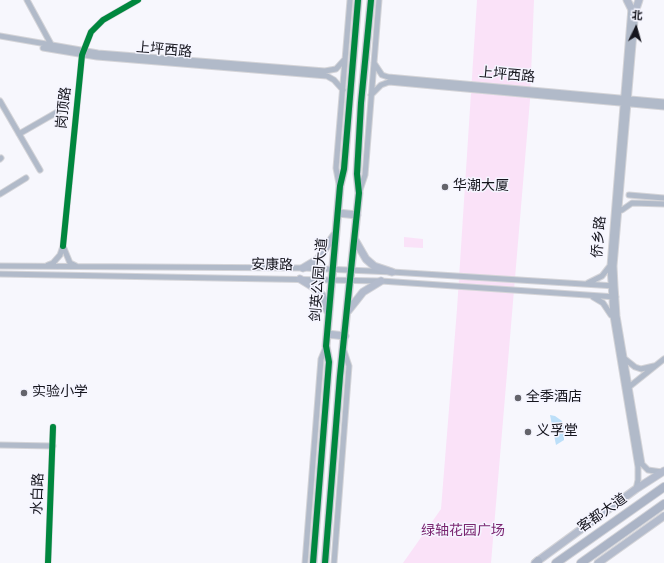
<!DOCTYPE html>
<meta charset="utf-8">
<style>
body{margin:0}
#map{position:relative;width:664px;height:563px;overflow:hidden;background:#f7f7fd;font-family:"Source Sans 3","Noto Sans SC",sans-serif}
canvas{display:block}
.north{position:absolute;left:616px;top:8px;width:40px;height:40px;-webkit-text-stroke:3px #f5f5ff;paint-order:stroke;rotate:5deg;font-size:11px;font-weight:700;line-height:16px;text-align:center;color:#15151d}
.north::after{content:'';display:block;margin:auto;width:14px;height:18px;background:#15151d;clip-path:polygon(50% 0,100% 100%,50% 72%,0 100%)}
</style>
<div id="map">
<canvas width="664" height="563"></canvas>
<div class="north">北</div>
</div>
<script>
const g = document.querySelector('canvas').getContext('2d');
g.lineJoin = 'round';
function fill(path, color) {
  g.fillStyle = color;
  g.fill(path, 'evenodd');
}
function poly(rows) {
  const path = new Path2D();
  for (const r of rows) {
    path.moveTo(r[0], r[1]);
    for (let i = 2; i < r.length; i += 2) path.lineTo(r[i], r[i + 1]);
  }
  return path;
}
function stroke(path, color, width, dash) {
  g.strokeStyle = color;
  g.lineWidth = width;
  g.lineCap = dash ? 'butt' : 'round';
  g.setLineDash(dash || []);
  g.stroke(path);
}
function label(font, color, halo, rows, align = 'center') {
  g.font = font + ' "Source Sans 3","Noto Sans SC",sans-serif';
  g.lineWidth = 3;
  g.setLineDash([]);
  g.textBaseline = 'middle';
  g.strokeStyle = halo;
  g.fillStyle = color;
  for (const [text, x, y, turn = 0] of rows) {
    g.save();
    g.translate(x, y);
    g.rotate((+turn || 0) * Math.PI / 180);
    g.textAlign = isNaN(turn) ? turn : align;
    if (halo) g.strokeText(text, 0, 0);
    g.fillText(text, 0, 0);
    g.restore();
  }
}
fill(poly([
 [477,0,534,0,530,100,491,563,403,563,441,509,457,309],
 [404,237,423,239,423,248,404,247]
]), '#fae2f8');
fill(poly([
 [550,415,555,416,562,421,564,427,564,440,556,445]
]), '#bcdff9');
const minor = poly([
 [27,0,52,46],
 [631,8,610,266,613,316,638,467,638,480,636,489],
 [636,9,614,266,615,286,617,316,642,464,648,470,662,472],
 [0,36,98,53,325,71,336,69,345,59],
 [43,48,97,57,327,76,334,80,343,90],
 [374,63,382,75,388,77,664,102],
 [371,95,381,85,389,82,664,107],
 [0,101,40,170],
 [19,134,66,107],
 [0,159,1,158],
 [339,184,336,168,350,0],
 [360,190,365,175,379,0],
 [0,194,26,178],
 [629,195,664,198],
 [622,210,632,203,664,204],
 [63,246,70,263,76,266],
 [48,265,53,263,60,255,63,246,82,55,91,32,103,20,138,0],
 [0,266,303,268,392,272,615,286],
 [0,274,381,281,616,297],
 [588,283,602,276,609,267],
 [593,297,603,303,611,315],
 [625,359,635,367,641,369,654,366],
 [629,387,664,359],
 [0,445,53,446],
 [48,563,53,427],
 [305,563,321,359,326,347],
 [334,563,349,366,344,351]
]);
const major = poly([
 [627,0,631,8],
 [636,9,639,0],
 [338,213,357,215],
 [355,240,366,259,374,266,392,272],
 [303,268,318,259,335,234],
 [300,279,313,287,322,295,328,312],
 [348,311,363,292,381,281],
 [327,334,345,336],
 [313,563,329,362,326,346,340,186,344,169,358,0],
 [325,563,340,376,359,193,357,174,361,103,371,0],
 [535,563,636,489,664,471],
 [598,563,664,516]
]);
const highway = poly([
 [536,563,538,561],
 [556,563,664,487],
 [581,563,664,504]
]);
stroke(minor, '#d4d4d8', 7);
stroke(major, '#d4d4d8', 9);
stroke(highway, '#d4d4d8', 10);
stroke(minor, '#b1bac9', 5);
stroke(major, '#b3bbcc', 7);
stroke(highway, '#abb4c6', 8);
stroke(poly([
 [63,246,82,55,91,32,103,20,138,0],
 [48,563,53,427],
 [313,563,329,362,326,346,340,186,344,169,358,0],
 [325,563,340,376,359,193,357,174,361,103,371,0]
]), '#00873e', 6);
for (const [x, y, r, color] of [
 [445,187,4,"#64646b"],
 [24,393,4,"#64646b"],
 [518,398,4,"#64646b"],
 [528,432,4,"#64646b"]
]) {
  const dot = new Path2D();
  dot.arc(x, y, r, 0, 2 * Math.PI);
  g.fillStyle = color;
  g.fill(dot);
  stroke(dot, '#f5f5ff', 1.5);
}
label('14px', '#15151d', '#f5f5ff', [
 ["上坪西路",164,51,5],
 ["上坪西路",507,76,5],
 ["岗顶路",65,108,-84],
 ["侨乡路",600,237,-85],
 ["安康路",272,266,1],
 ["剑英公园大道",320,280,-85],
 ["水白路",39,494,-88],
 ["客都大道",603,514,-35]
]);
label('14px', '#15151d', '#f5f5ff', [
 ["华潮大厦",453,187],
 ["实验小学",32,393],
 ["全季酒店",526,398],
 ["义孚堂",536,432]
], 'left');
label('14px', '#7a2470', '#f5f5ff', [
 ["绿轴花园广场",463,532]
]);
</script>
